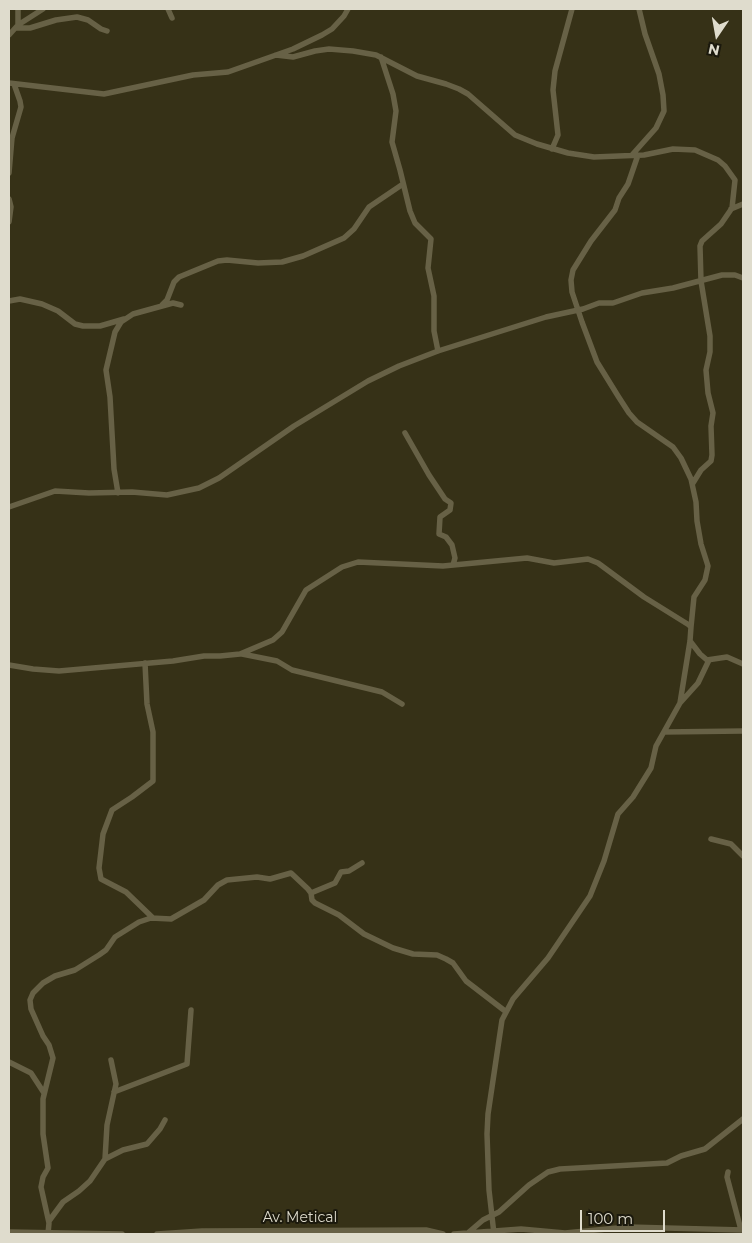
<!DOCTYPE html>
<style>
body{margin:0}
#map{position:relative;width:752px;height:1243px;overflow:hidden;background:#363117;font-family:Montserrat,sans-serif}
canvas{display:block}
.frame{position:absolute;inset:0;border:10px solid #dfdccd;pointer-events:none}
.north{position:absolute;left:692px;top:10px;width:50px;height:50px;-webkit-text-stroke:4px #1b190d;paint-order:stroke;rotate:192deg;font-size:14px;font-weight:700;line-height:20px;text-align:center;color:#dfdccd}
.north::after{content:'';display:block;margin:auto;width:18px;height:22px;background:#dfdccd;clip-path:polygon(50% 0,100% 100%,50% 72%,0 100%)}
.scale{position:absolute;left:580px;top:1210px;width:85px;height:22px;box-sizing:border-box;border:2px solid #dfdccd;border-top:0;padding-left:6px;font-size:15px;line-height:18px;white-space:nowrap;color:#dfdccd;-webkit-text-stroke:4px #1b190d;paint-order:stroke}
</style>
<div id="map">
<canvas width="752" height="1243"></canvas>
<div class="frame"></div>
<div class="north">N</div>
<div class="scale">100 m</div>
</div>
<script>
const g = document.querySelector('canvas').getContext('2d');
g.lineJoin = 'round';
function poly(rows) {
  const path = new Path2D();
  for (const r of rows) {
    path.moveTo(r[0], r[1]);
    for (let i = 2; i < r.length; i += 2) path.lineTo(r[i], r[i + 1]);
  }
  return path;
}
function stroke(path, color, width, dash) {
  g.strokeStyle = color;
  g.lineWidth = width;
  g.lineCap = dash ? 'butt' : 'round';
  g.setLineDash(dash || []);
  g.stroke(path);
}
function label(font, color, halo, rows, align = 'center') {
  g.font = font + ' Montserrat,sans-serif';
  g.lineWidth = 4;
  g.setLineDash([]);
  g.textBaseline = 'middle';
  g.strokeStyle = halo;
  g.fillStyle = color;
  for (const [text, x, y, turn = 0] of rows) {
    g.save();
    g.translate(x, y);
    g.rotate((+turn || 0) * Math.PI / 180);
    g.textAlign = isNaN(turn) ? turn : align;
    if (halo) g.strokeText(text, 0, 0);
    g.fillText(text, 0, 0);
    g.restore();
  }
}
stroke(poly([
 [168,9,172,18],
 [18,25,43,9],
 [16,28,30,28,56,20,77,17,88,20,101,29,107,31],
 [9,35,18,25,18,9],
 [276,55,293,57,315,51,329,49,353,51,376,55,417,76,446,84,459,89,468,94,515,135,537,144,568,153,594,157,644,155,673,149,695,150,718,160,725,166,735,180,732,208,721,224,702,241,700,246,701,281,710,336,710,352,706,370,708,393,713,413,711,426,712,455,711,461,701,470,693,483],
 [381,57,393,94,396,111,392,142,400,170,410,211,415,223,431,239,428,268,434,296,434,331,438,351],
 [9,83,104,94,193,75,228,72,293,49,322,35,332,29,344,16,348,9],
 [552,149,558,135,553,90,555,71,572,9],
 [632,155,656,128,664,111,663,95,659,74,645,34,639,9],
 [638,155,628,184,619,198,615,210,591,241,573,270,571,280,572,292,582,322,597,362,618,396,629,413,637,422,673,447,681,458,691,479,696,502,697,521,701,544,708,566,705,580,694,597,691,627],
 [9,173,12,138,21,107,20,101,14,84],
 [9,199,11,207,9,222],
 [731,209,743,204],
 [9,301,20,299,42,304,58,311,75,324,83,326,100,326,124,319],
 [162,305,167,300,174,282,179,277,218,261,227,260,258,263,282,262,303,256,344,238,354,229,369,207,403,184],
 [405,433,429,475,445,499,451,503,450,510,440,517,439,534,446,537,452,545,455,558,453,565],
 [118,493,114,469,110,397,106,370,115,332,121,322,133,314,173,303,181,305],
 [9,507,55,491,89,493,132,492,167,495,199,488,219,478,294,426,368,381,399,366,438,351,546,317,583,309,599,303,613,303,642,293,673,288,722,275,735,275,743,278],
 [690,641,700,654,707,660,727,657,743,664],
 [242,654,277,661,292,670,382,692,402,704],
 [145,663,147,704,153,732,153,781,132,797,112,810,103,834,99,868,101,879,126,892,153,918],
 [9,665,33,669,59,671,173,661,204,656,220,656,240,654,273,640,282,632,306,590,342,567,358,562,443,566,527,558,554,563,588,559,598,563,644,597,689,625,691,627,690,641,680,703,656,746,651,768,633,797,618,814,604,861,590,896,548,958,513,999,502,1020,488,1114,487,1134,489,1190,494,1234],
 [680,703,698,683,709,660],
 [664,732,743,731],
 [711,839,731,844,743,856],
 [311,893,335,883,341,872,349,871,362,863],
 [9,1062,31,1073,44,1093],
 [114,1092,187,1064,191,1010],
 [105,1159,107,1125,116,1084,111,1060],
 [728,1172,727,1177,741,1230],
 [49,1221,63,1202,79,1191,90,1181,105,1159,123,1150,147,1144,160,1129,165,1120],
 [9,1232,122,1234],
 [469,1232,483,1220,499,1212,529,1185,548,1172,560,1169,667,1163,681,1156,705,1149,743,1119],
 [48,1234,49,1223,41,1187,43,1177,48,1168,43,1134,43,1099,53,1058,49,1045,43,1036,31,1009,30,1000,33,993,43,983,55,976,75,970,99,955,106,950,115,937,139,922,151,918,171,919,204,900,218,885,227,880,257,877,270,879,291,873,308,889,311,893,312,900,315,903,339,915,364,934,393,948,413,954,437,955,446,959,453,963,466,981,505,1011],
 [157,1234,202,1231,426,1230,443,1234],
 [454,1234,521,1229,565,1233,628,1227,743,1230]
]), '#676146', 5.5);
label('14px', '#dfdccd', '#1b190d', [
 ["Av. Metical",300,1218]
]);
</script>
